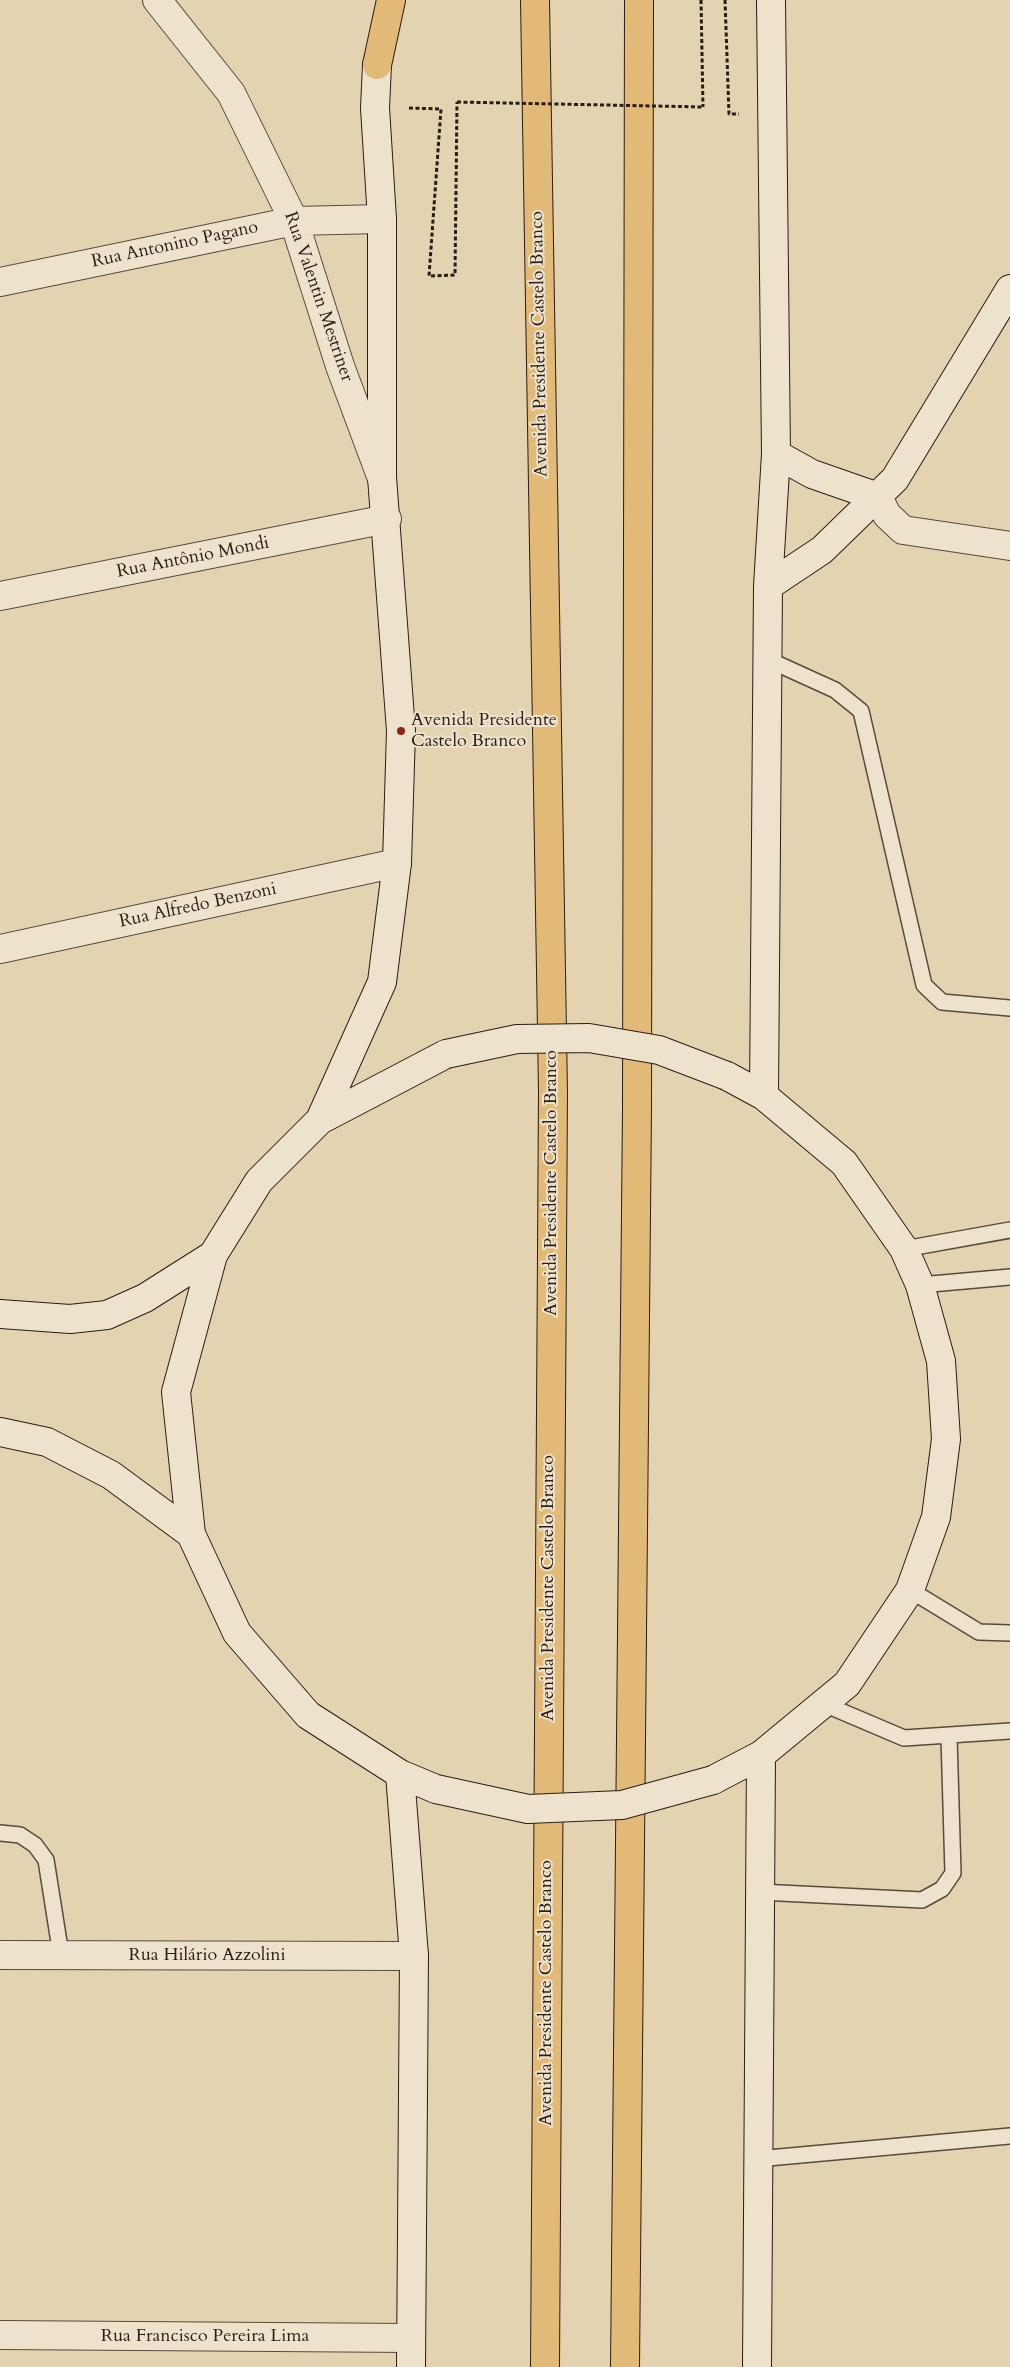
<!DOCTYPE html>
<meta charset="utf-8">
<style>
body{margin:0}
canvas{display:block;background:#e4d3b0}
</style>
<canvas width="1010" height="2367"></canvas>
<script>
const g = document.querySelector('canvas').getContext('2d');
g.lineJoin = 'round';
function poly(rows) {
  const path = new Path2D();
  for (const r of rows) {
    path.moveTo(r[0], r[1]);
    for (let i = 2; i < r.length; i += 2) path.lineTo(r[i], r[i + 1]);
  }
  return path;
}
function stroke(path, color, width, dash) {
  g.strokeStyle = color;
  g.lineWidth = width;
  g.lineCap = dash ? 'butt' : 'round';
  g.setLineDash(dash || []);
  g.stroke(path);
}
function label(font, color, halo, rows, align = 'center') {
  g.font = font + ' Cardo,serif';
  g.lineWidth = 4;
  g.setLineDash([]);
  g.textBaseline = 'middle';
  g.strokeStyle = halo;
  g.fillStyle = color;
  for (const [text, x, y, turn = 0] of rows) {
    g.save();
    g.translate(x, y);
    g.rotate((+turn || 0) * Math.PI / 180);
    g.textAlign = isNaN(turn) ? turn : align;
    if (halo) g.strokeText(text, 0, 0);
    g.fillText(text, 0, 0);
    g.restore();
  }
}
const lane = poly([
 [769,660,835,690,861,711,924,985,942,1002,1010,1008],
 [904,1249,1010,1230],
 [920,1285,1010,1277],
 [910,1590,979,1632,1010,1633],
 [824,1704,904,1738,1010,1731],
 [0,1833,20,1835,35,1845,46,1860,61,1955],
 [760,1892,922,1900,942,1889,953,1873,949,1737],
 [757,2159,1010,2136]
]);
const street = poly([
 [157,0,231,93,294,221,340,366,381,476],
 [0,282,294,221,382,219],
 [878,497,887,515,903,530,1010,546],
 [0,596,387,519],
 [0,949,397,863],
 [0,1955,414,1956],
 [0,2335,411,2338]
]);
const secondary = poly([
 [776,454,812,474,878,497],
 [768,586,822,550,895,479,1010,289],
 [764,1096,768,586,776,454,771,0],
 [320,1120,382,982,397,863,401,731,382,477,382,219,375,108,377,65],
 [0,1314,70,1319,107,1315,145,1298,213,1255],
 [0,1432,47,1442,111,1475,191,1534],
 [400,1774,414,1956,411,2367],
 [713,1780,761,1755,847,1684,910,1590,936,1517,946,1439,941,1361,920,1285,904,1249,844,1163,764,1096,727,1076],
 [436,1789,400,1774,308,1715,237,1633,191,1534,176,1392,213,1255,259,1181,320,1120,446,1054],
 [757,2367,761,1755]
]);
const primary = poly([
 [535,0,553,1092,545,2367],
 [377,65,391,0],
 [625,2367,637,1108,639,0]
]);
stroke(lane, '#594a3c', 18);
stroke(street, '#594a3c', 30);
stroke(secondary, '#2b1c15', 30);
stroke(primary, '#2b1c15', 30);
stroke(poly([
 [701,0,703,107],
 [725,0,729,114,739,114],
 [409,108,441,109,429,276,455,275,457,102]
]), '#2b1c15', 3, [4, 2.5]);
stroke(lane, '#ede2cc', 15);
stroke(street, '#ede2cc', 28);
stroke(secondary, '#ede2cc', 28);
stroke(primary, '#e2ba78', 28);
const secondaryBridge = poly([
 [446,1054,517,1039,589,1038,659,1050,727,1076],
 [436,1789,528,1809,622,1805,713,1780]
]);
stroke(secondaryBridge, '#2b1c15', 30, []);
stroke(poly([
 [457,102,703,107]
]), '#2b1c15', 3, [4, 2.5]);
stroke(secondaryBridge, '#ede2cc', 28);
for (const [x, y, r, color] of [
 [401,731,5,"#8f2418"]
]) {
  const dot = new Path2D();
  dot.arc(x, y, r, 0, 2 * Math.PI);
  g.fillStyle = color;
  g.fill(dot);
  stroke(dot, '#ede2cc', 2);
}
label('18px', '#2b1c15', '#ede2cc', [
 ["Rua Antonino Pagano",175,245,-12],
 ["Rua Valentin Mestriner",318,297,71],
 ["Avenida Presidente Castelo Branco",540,344,-91],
 ["Rua Antônio Mondi",193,558,-11],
 ["Rua Alfredo Benzoni",198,906,-12],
 ["Avenida Presidente Castelo Branco",552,1183,-90],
 ["Avenida Presidente Castelo Branco",549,1588,-90],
 ["Rua Hilário Azzolini",207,1956],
 ["Avenida Presidente Castelo Branco",547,1993,-90],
 ["Rua Francisco Pereira Lima",205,2337]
]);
label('18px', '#2b1c15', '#ede2cc', [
 ["Avenida Presidente",411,721],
 ["Castelo Branco",411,742]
], 'left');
</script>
